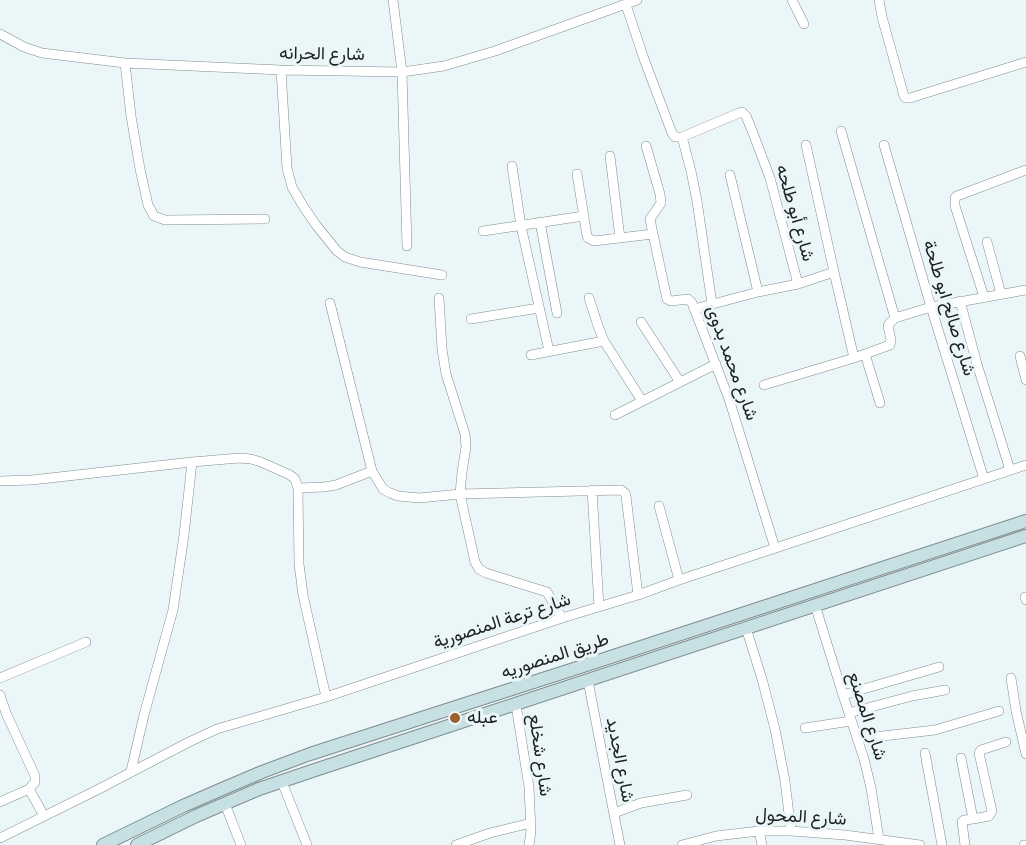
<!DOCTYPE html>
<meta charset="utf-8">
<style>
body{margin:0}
canvas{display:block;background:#eaf6f8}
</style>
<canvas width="1026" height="845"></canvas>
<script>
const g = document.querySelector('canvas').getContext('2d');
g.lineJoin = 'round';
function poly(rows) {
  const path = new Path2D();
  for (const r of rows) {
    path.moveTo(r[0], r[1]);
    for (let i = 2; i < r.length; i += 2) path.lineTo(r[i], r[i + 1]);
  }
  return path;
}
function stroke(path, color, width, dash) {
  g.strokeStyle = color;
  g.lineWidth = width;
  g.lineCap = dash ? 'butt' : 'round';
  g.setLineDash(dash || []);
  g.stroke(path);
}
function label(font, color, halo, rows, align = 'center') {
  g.font = font + ' Literata,Vazirmatn,serif';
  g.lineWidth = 6;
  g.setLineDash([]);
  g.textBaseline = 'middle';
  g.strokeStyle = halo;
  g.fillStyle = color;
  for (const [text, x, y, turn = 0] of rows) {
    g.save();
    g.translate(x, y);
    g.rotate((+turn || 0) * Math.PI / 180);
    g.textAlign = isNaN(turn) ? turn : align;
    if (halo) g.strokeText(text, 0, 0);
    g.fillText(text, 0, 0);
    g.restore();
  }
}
const minor = poly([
 [393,0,402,72,407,246],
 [792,0,804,24],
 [879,0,882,17,904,96,906,98,910,98,1026,62],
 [626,5,644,59,672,133,675,137,682,137,739,113,742,112,746,116,753,133,770,178,798,284,834,272,854,358,890,345,891,340,888,326,889,324,895,318,931,307,1026,290],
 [0,34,24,47,42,53,125,63,281,70,402,72,444,66,495,51,637,0],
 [125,63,131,116,140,169,148,205,154,216,165,220,265,219],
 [281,70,287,168,292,187,303,206,316,225,337,251,345,257,360,262,442,275],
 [841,131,895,318],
 [682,137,691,171,697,201,712,304],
 [806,145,834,272],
 [884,145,931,307,984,479],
 [646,146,660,194,661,203,650,219,653,234],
 [610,156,620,238],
 [512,166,521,226,549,351],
 [577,174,587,236,588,238,594,241,653,234,667,299,671,301,688,299,692,303,729,399,775,548],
 [730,175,758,292],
 [540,222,557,313],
 [483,231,584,216],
 [987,242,1001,294],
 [984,297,955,206,955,198,957,196,1026,170],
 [439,298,442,349,446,374,465,434,466,447,462,472,460,494,475,562,479,569,486,573,547,592,562,618],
 [589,298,598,326,604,341,642,401],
 [960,301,977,364,1010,470],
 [330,303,372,471,383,489,390,493,398,496,419,498,460,494,621,490,625,493,626,496,638,595],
 [694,309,758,292,798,284],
 [471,319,539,308],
 [641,322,680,382],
 [865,354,880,403],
 [531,355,604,341],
 [1020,356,1026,380],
 [764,385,854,358],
 [615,415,716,364],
 [0,481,32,480,192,462,239,458,251,459,261,462,290,475,295,479,298,488,299,564,303,595,326,697],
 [298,488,324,487,336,485,372,471],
 [592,490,599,607],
 [659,506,679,580],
 [1025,597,1026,600],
 [815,605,843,695,864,759,871,788,879,839],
 [746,628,762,679,775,729,785,781,791,831],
 [0,678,86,642],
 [1011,678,1016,711,1026,754],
 [588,681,620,845],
 [0,695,6,713,35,776,35,782,29,789],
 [843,695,939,667],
 [516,705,529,787,531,831,529,845],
 [849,713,912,696,945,690],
 [805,728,851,721],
 [857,739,935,730,999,711],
 [925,753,942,845],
 [961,758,973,819,964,820,962,822,965,845],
 [131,771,144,715,173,610,184,535,192,462],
 [282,782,307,845],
 [0,802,29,789,44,816],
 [225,804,241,845],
 [614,813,641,803,687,795],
 [973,819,989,816,992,811,979,753,981,750,1006,742],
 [759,831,762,845],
 [0,838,97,790,189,742,217,729,326,697,562,618,638,595,679,580,1026,465],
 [456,845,490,833,531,823],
 [682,845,716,836,759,831,791,831,845,835,920,845],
 [1024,845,1026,845]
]);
const secondary = poly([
 [103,845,183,806,222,789,262,772,310,754,577,668,1026,521],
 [137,845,196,816,259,789,315,770,1026,536]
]);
stroke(minor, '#818c8d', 10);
stroke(secondary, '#818c8d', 14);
stroke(minor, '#fff', 9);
stroke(secondary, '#c6e0e3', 12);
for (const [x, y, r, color] of [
 [455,718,6,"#a05e2c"]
]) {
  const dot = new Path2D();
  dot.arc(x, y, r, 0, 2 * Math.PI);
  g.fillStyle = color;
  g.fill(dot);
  stroke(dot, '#eaf6f8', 2);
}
label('18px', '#1c2021', '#eaf6f8', [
 ["شارع الحرانه",322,54,1],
 ["شارع أبو طلحه",795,213,74],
 ["شارع صالح ابو طلحة",949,308,73],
 ["شارع محمد بدوى",732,363,70],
 ["شارع ترعة المنصورية",502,621,-18],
 ["طريق المنصوريه",555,656,-18],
 ["شارع المصنع",867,716,72],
 ["شارع شخلع",540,755,82],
 ["شارع الجديد",620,760,79],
 ["شارع المحول",801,817,3]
]);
label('18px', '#1c2021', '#eaf6f8', [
 ["عبله",467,718]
], 'left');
</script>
